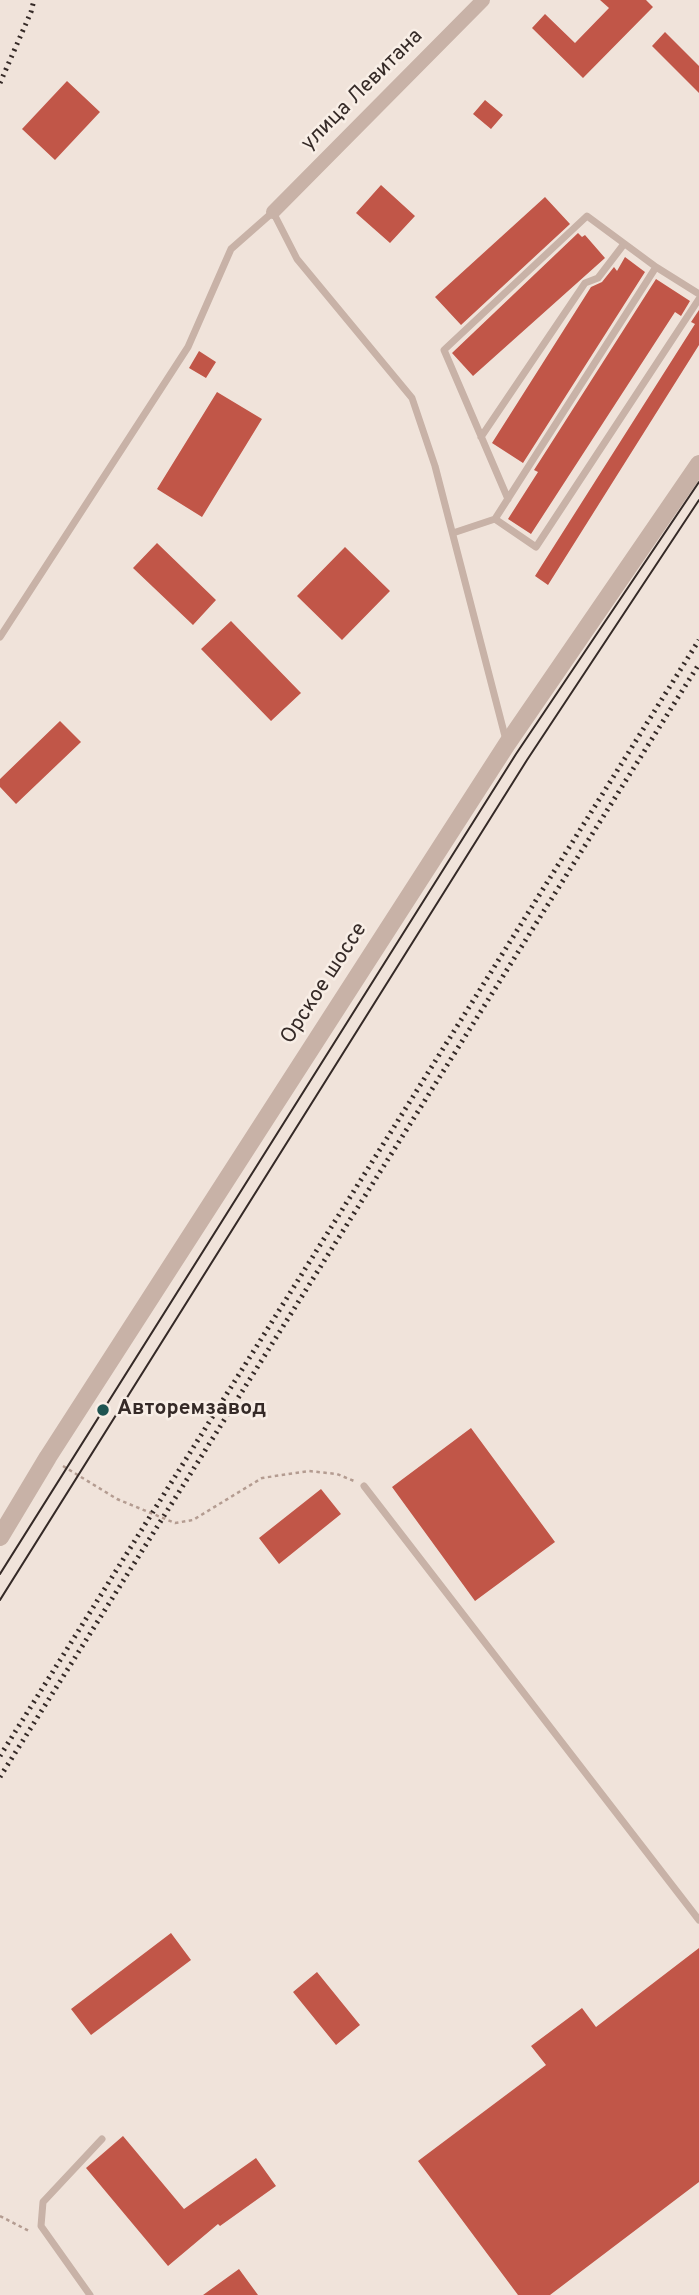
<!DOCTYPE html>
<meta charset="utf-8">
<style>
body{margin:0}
canvas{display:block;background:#f0e3da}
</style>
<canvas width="699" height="2295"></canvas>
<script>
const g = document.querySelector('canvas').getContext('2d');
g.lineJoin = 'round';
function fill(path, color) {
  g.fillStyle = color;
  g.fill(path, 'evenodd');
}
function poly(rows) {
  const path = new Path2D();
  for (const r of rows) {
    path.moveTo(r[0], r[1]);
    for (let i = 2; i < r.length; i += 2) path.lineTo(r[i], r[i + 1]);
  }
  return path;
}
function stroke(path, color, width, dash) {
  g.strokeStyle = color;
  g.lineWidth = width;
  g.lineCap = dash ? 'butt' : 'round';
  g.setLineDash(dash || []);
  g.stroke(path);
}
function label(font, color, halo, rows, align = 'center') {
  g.font = font + ' Overpass,sans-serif';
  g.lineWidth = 5;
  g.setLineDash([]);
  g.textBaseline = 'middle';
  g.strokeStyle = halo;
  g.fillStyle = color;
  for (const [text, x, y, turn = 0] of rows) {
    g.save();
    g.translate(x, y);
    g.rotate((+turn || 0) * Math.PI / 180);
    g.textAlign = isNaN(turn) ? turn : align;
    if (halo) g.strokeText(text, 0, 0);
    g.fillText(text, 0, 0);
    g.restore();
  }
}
fill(poly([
 [600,0,646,0,653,7,583,78,532,28,545,14,575,43,609,8],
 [665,32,699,66,699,93,652,46],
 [67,81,100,112,55,160,22,129],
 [485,100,503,115,491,129,473,114],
 [381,185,415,216,390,243,356,213],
 [545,197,570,224,461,325,435,297],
 [578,233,582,237,585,235,605,258,473,376,452,353],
 [625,257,645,272,523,463,492,443,591,287,602,282,614,267,617,271],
 [656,279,690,301,681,316,675,312,531,534,508,519,538,472,534,470],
 [699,310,699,345,548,585,535,576,695,324,691,322],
 [199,351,216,362,206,378,189,368],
 [217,392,262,419,202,517,157,489],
 [157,543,216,600,193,625,133,568],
 [345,547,390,591,342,640,297,596],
 [231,621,301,693,271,721,201,649],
 [60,721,81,742,16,804,0,787,0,779],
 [471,1428,555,1542,475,1601,392,1487],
 [321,1489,341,1514,279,1564,259,1538],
 [171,1933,191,1960,91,2035,71,2009],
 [699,1948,699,2182,550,2295,518,2295,418,2161,546,2065,531,2046,582,2008,596,2027],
 [317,1972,360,2025,336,2045,293,1992],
 [123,2136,184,2209,256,2158,276,2186,220,2226,218,2224,168,2266,86,2168],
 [239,2269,258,2295,203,2295]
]), '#c15648');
stroke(poly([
 [63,1466,117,1499,175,1523,193,1520,262,1478,309,1471,337,1474,354,1481],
 [0,2216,29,2231]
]), '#b49c91', 2.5, [3.5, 3.5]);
stroke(poly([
 [481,437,585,283,598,278,624,244],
 [508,499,444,350,587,216,656,267,699,294],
 [495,519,536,547,699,299],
 [453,533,495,519,656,267],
 [0,637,188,347,231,249,273,212,297,259,412,398,435,466,506,740],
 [364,1486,699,1920],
 [90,2295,41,2226,43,2202,102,2139]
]), '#c8b2a7', 7);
stroke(poly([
 [273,212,483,0]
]), '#c8b2a7', 14);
stroke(poly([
 [0,1537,48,1457,507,744,699,464]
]), '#c8b2a7', 18);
stroke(poly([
 [0,1574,516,754,699,482],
 [0,1600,527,760,699,500]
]), '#352a27', 2);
stroke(poly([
 [0,83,31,12,34,0],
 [0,1756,699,640],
 [0,1777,699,664]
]), '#352a27', 5, [2, 5]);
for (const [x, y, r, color] of [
 [103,1410,7,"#1e5451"]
]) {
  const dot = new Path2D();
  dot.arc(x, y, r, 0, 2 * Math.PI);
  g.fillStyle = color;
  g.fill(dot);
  stroke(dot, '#f8eee6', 2.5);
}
label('21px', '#352a27', '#f8eee6', [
 ["улица Левитана",363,91,-45],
 ["Орское шоссе",325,984,-57]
]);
label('bold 21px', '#352a27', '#f8eee6', [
 ["Авторемзавод",117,1410]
], 'left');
</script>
